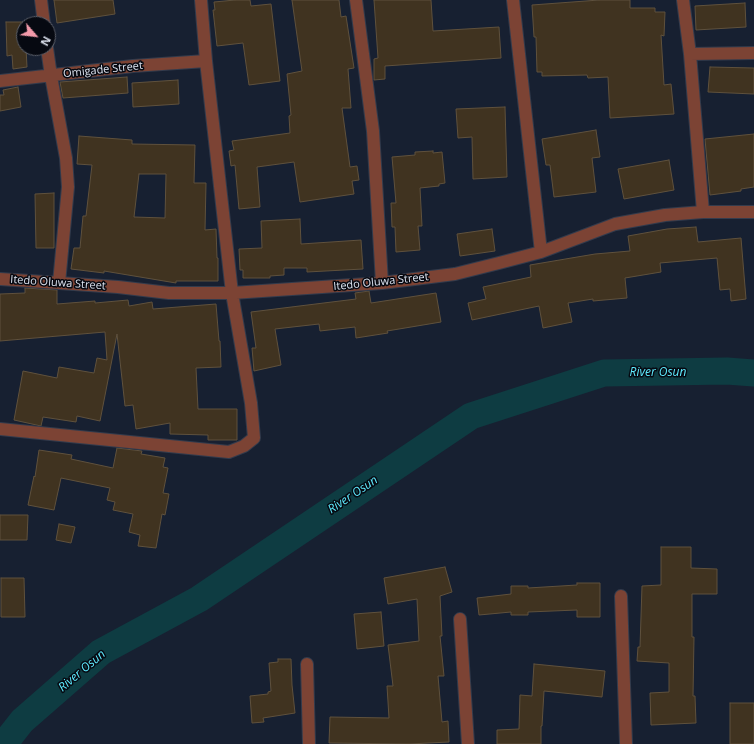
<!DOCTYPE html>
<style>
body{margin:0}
#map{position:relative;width:754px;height:744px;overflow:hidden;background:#172031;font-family:"Open Sans",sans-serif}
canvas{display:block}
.north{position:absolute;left:16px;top:16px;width:40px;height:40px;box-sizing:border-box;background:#060911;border:1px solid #5c606a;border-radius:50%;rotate:118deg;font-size:11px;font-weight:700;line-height:16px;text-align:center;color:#dde3ef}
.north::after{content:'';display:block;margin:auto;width:14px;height:18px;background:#f39aaa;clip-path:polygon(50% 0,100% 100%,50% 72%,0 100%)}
</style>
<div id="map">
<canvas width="754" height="744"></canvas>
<div class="north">N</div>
</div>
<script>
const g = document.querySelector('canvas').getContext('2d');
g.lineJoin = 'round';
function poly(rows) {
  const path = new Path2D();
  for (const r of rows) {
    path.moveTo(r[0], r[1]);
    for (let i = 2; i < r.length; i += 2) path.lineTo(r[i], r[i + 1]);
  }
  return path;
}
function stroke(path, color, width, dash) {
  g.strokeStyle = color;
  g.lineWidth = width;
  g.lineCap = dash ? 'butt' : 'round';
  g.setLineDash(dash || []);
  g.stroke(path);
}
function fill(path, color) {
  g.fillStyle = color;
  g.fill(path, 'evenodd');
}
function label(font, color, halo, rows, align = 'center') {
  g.font = font + ' "Open Sans",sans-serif';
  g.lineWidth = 3;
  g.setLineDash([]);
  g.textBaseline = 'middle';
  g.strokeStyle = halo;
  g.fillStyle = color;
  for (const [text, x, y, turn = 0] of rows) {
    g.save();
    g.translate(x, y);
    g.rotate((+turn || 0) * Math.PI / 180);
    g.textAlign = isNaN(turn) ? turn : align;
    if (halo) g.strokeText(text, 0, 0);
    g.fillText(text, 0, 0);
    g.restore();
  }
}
stroke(poly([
 [4,744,22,721,101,652,199,599,471,416,604,373,727,371,754,373]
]), '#0e3c42', 27);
const building = poly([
 [54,0,113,0,115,14,57,23,54,0],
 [235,0,250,0,251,6,271,4,280,81,249,85,243,43,217,46,213,10,215,10,214,2,235,0],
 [292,0,339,0,341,17,346,16,354,68,348,69,351,108,342,108,350,167,357,166,359,180,352,181,354,194,300,202,294,162,257,167,260,207,239,209,235,165,231,166,229,151,234,150,232,141,290,133,289,116,291,115,287,74,302,71,292,0],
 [374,0,431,0,433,31,499,27,501,58,385,66,385,79,374,80,374,59,378,58,374,0],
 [599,0,630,0,630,8,655,8,655,12,665,12,664,36,661,35,664,85,671,84,674,114,610,118,608,77,588,78,587,75,542,76,542,72,537,72,536,37,534,37,532,5,599,0],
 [745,3,746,27,696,30,695,6,745,3],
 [6,22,24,22,24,48,26,48,27,67,13,69,12,55,7,56,6,22],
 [710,67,754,68,754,94,708,92,710,67],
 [127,77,128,93,63,98,60,82,127,77],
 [178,80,179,104,133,107,132,83,178,80],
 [18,87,21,107,0,111,0,95,4,95,3,90,18,87],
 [505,107,507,177,473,179,472,137,458,138,456,109,505,107],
 [596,130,600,157,592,158,596,192,554,197,550,165,546,165,542,139,596,130],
 [754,134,754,187,741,189,741,191,710,195,705,139,754,134],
 [79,136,132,140,132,144,195,145,194,183,206,183,205,230,216,229,217,258,218,258,218,281,176,281,176,283,104,271,104,273,71,269,74,248,80,248,83,216,86,216,92,165,77,164,79,136],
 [139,174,166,174,165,218,134,217,139,174],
 [433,151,433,153,442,152,445,183,439,184,439,186,420,188,422,226,418,226,420,250,396,252,395,227,392,227,391,203,396,203,392,157,415,155,415,152,433,151],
 [669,160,674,190,624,199,618,169,669,160],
 [54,193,54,248,36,248,35,194,54,193],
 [300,219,301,244,361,240,363,269,307,272,307,268,284,268,284,275,270,276,270,278,243,278,243,270,240,270,239,249,262,248,261,221,300,219],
 [696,227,698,242,741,238,746,299,731,301,730,289,720,290,717,258,660,263,661,272,625,278,627,298,593,301,593,299,568,303,572,322,543,328,539,306,472,320,468,303,486,299,483,287,531,277,530,265,595,254,630,251,628,236,667,229,696,227],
 [492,229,495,251,460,256,457,234,492,229],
 [25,288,57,290,57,304,95,301,95,303,128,300,129,306,152,302,153,309,216,304,219,341,220,341,221,367,196,368,198,409,237,409,237,440,208,440,208,435,170,434,170,423,136,429,133,405,125,406,117,334,100,421,77,416,76,422,43,417,41,426,14,420,23,371,57,378,59,367,94,373,97,358,107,360,105,332,0,341,0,294,25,293,25,288],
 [369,291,371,303,436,293,441,322,387,331,388,333,356,338,355,327,320,331,319,324,275,329,281,365,254,371,252,348,256,348,251,312,356,299,355,293,369,291],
 [117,448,142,451,141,454,165,458,163,467,168,468,163,493,169,494,165,515,162,514,156,548,138,546,140,535,129,532,133,514,113,510,115,502,107,500,110,488,61,478,54,510,28,505,34,476,35,477,39,450,72,455,71,459,113,468,117,448],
 [0,515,28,515,27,540,0,540,0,515],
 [59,524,75,527,71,543,56,540,59,524],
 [661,547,691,547,691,568,717,569,717,594,692,594,692,637,694,637,693,696,695,696,696,723,651,725,650,693,669,692,669,663,637,661,638,647,640,647,642,586,661,585,661,547],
 [445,567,452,592,440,596,442,636,440,636,444,676,438,676,442,722,448,721,449,742,409,744,329,743,330,717,389,718,387,686,393,686,388,645,419,641,417,599,388,604,384,578,445,567],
 [1,578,24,578,25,617,1,617,1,578],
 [577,583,600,583,600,617,577,617,577,610,528,612,528,615,511,615,511,612,479,615,477,598,511,594,511,586,528,586,528,588,577,585,577,583],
 [381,612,384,646,357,649,354,614,381,612],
 [278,659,291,659,292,685,295,713,263,718,264,722,252,723,250,696,268,694,268,692,271,691,269,663,278,662,278,659],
 [534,664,605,671,602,697,544,691,542,726,541,726,541,744,497,744,497,730,519,729,520,695,532,696,534,664],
 [730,703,754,703,754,744,730,744,730,703]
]);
fill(building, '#403320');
stroke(building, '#5f513d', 1);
const street = poly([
 [41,0,44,24],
 [356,0,373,131,382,283],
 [513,0,541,252],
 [683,0,690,54,703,212],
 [47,48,51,76,66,158,68,187,59,283],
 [690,54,754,53],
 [0,81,133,66,206,61],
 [0,279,118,287,169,293,232,293,382,283,455,274,499,263,541,252,615,224,665,215,703,212,754,212],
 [0,429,229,452,244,446,254,438,251,403,232,293,206,61,201,0],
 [621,596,626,744],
 [460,619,468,744],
 [307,664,309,744]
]);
stroke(street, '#333b4c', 14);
stroke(street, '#7c4334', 12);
label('11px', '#dde3ef', '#060911', [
 ["Omigade Street",103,70,-6],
 ["Itedo Oluwa Street",381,282,-6],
 ["Itedo Oluwa Street",58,283,4]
]);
label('italic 12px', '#5eebfe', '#060911', [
 ["River Osun",658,373],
 ["River Osun",353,495,-34],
 ["River Osun",82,671,-40]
]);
</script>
